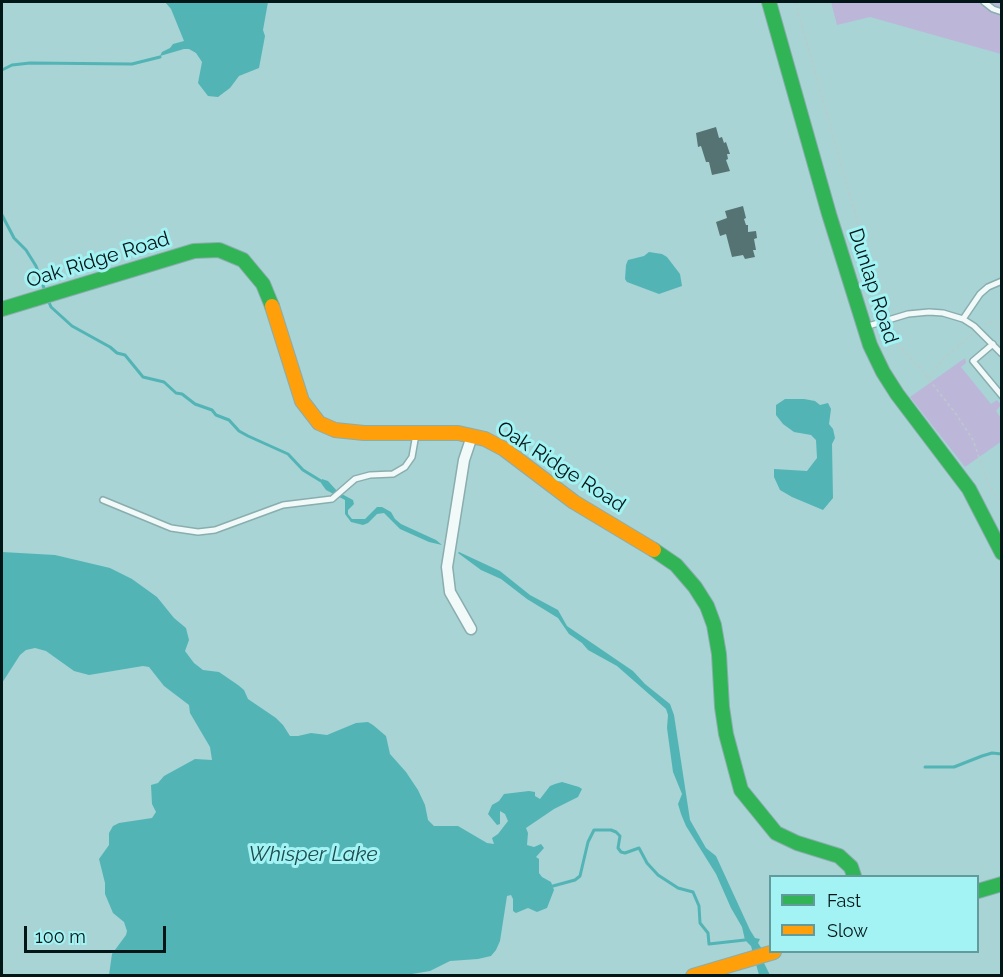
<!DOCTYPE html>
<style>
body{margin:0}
#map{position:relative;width:1003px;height:977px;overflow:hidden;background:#a8d4d5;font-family:Raleway,sans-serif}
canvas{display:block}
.frame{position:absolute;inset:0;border:3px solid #001617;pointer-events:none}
.legend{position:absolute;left:769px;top:875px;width:210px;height:78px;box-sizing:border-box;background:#a3f3f4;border:2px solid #629b9c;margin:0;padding:8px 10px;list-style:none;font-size:18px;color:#001617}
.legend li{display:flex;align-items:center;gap:12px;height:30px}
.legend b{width:30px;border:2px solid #629b9c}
.scale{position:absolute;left:24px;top:926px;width:142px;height:27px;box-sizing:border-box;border:3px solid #001617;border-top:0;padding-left:8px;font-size:18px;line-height:21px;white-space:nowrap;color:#001617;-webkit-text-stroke:4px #a3f3f4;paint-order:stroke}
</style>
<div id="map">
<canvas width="1003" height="977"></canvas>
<div class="frame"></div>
<ul class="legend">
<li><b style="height:8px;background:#30b455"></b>Fast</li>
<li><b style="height:8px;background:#ff9f0a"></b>Slow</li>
</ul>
<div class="scale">100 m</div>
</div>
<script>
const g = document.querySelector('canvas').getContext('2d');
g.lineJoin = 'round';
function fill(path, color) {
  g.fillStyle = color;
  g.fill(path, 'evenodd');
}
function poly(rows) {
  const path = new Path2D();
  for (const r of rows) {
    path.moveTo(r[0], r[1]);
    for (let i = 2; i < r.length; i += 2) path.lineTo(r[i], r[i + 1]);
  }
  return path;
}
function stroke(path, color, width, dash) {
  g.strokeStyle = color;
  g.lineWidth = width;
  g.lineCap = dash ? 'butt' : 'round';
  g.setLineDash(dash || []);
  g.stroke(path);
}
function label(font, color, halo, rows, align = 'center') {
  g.font = font + ' Raleway,sans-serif';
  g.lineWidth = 6;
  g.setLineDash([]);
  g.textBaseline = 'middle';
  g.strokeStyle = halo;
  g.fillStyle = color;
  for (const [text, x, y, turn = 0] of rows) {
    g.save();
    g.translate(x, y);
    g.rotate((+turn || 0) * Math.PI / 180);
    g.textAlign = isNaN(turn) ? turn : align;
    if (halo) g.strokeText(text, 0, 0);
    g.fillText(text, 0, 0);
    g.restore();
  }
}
fill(poly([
 [831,2,1001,2,1001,54,870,17,837,25],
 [965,358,966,363,961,367,991,404,997,400,1001,405,996,411,1001,418,1002,441,965,467,910,397]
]), '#bcb7d9');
fill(poly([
 [165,2,268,2,263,30,265,36,259,68,239,76,230,88,218,97,208,96,198,83,202,62,196,53,189,49,184,49,160,56,162,52,170,48,173,44,184,41,171,9],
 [649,252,662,254,667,257,680,274,682,286,659,294,627,282,625,279,626,265,628,260,644,256],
 [785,399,804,399,815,401,820,405,828,403,831,409,829,424,833,429,835,438,832,444,833,498,823,510,792,497,780,490,774,477,774,469,807,471,817,458,816,440,811,435,794,432,783,424,776,415,776,405],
 [322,479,328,481,338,492,353,500,354,504,348,510,348,514,352,519,365,519,377,507,382,507,391,512,395,519,401,524,436,540,442,545,429,542,400,529,384,513,377,514,368,523,363,525,351,522,345,514,345,500,326,490,321,483],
 [2,552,55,555,110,568,132,579,157,597,174,618,186,628,189,640,185,651,194,663,203,670,219,672,238,685,244,690,248,699,276,718,283,725,290,736,298,736,311,733,327,735,356,723,368,722,373,725,386,736,390,754,406,772,418,790,425,805,428,820,434,826,458,826,487,843,494,844,492,838,498,834,508,821,505,814,500,811,500,824,497,825,488,814,492,805,499,801,504,794,529,791,535,792,535,796,540,799,550,786,555,784,562,782,579,787,582,789,578,797,554,809,526,828,528,833,527,845,534,847,541,844,544,848,536,857,539,859,539,873,542,877,551,882,554,890,547,908,537,912,528,908,516,913,513,911,513,899,511,895,507,896,500,941,496,950,491,956,478,959,450,961,430,971,406,975,109,975,112,954,126,935,127,931,124,922,113,913,105,894,105,883,99,859,109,845,109,833,113,826,119,823,152,818,156,812,152,804,151,785,158,783,164,776,195,759,212,760,210,747,190,713,189,705,164,686,149,667,143,666,89,675,74,671,46,651,35,648,26,650,20,655,2,683],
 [459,552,500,571,530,595,558,610,567,626,633,671,645,684,670,704,674,715,690,820,706,848,716,856,750,930,755,938,760,939,758,943,762,949,764,963,770,975,759,975,751,946,745,940,742,927,731,908,716,874,686,826,681,814,678,804,682,794,673,772,667,728,668,715,666,709,617,666,588,650,582,643,569,634,558,618,527,599,501,579,481,570,458,553]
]), '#53b4b6');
stroke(poly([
 [2,70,12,65,30,63,132,64,160,57],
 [2,215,14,238,26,250,36,266,45,291],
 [48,300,51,307,72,326,110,347,117,353,125,355,143,377,164,382,176,393,182,394,195,404,212,410,216,415,229,420,239,431,248,436,288,454,303,470,321,481],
 [925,767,954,767,982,756,992,753,1002,754],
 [553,886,575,880,580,876,588,842,594,830,611,830,616,832,620,836,618,848,621,852,625,853,639,848,647,863,658,875,678,888,693,892,699,906,700,923,708,933,709,944,745,940]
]), '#53b4b6', 3);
fill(poly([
 [716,127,719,138,722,137,724,143,726,142,730,154,727,154,728,159,726,160,730,171,712,175,709,162,706,162,701,146,698,147,696,133],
 [743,206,746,218,744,219,746,225,748,225,748,232,756,231,757,238,754,239,756,250,753,250,755,257,745,259,743,255,732,257,726,234,720,236,716,222,727,218,725,211]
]), '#567373');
const lane = poly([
 [984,2,993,9,1002,12],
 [963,319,980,294,988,287,1002,281],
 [865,327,908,314,929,312,943,313,963,319,974,326,1002,354],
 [993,344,973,361,1002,396],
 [103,500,171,528,198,532,215,530,283,505,332,499,355,479,370,475,393,474,405,467,412,457,416,434]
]);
const street = poly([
 [471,629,450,592,447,567,464,460,472,436]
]);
const fast = poly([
 [769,2,829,214,870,345,883,372,897,394,969,489,1002,553],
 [2,309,194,251,219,250,243,260,263,284,272,306],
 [654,550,676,565,695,587,707,606,714,625,719,654,722,707,726,734,741,790,776,833,797,843,839,856,851,867,854,876],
 [978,891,1002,884]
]);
const slow = poly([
 [272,306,302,401,319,423,335,430,364,433,458,433,485,439,504,449,574,502,654,550],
 [693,976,774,952]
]);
stroke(lane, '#8aadae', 8);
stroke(street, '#8aadae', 13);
stroke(fast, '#8aadae', 16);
stroke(slow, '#8aadae', 16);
stroke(poly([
 [795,2,883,312],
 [985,325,988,322,995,323,1002,331],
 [889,328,899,346,920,368,956,414,973,440,989,486,1002,505],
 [928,378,944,358,972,335]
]), '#bccaca', 1.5, [3, 3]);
stroke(lane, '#f2f9f9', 5);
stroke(street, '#f2f9f9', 10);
stroke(fast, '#30b455', 14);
stroke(slow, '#ff9f0a', 14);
label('20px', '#001617', '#a3f3f4', [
 ["Oak Ridge Road",98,260,-17],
 ["Dunlap Road",873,286,72],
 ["Oak Ridge Road",561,467,33]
]);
label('italic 21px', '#1c4d4e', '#a3f3f4', [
 ["Whisper Lake",313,855]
]);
</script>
